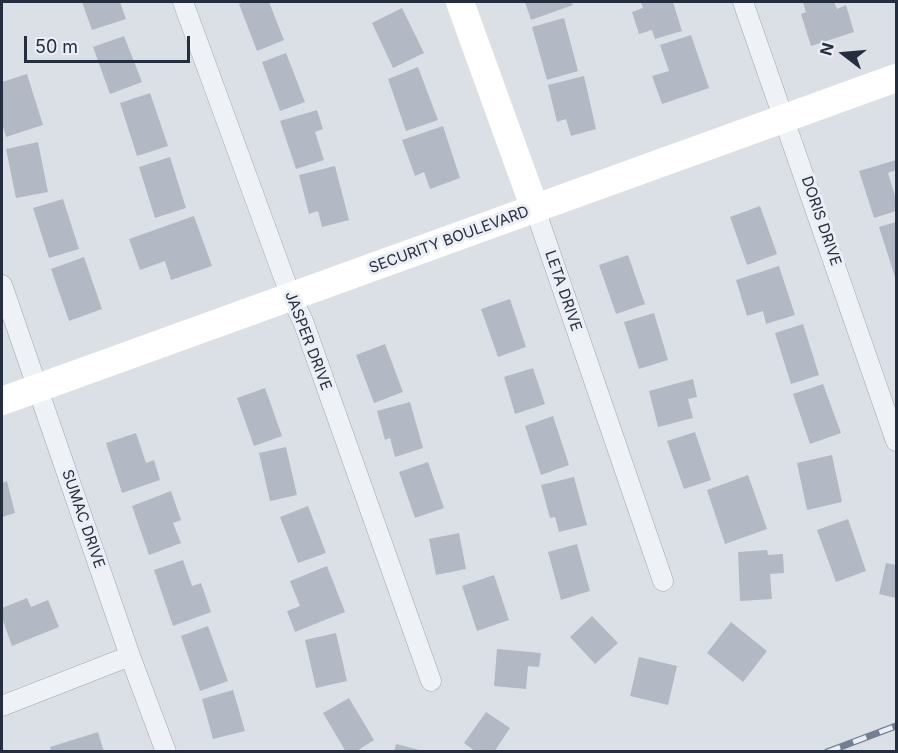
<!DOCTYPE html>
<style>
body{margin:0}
#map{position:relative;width:898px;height:753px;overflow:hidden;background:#dbe0e7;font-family:Inter,sans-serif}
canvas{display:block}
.frame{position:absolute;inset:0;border:3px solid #242e3f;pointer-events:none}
.north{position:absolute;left:814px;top:24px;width:60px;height:60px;-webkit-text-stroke:4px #ebeff5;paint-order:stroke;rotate:286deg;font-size:16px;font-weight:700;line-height:24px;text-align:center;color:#242e3f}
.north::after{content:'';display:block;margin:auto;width:21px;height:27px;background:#242e3f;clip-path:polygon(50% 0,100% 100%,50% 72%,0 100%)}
.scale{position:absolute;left:24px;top:36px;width:166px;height:27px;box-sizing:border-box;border:3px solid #242e3f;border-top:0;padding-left:8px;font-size:18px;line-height:21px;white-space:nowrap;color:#242e3f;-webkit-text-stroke:4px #ebeff5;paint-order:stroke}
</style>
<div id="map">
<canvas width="898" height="753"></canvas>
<div class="frame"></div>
<div class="north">N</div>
<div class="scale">50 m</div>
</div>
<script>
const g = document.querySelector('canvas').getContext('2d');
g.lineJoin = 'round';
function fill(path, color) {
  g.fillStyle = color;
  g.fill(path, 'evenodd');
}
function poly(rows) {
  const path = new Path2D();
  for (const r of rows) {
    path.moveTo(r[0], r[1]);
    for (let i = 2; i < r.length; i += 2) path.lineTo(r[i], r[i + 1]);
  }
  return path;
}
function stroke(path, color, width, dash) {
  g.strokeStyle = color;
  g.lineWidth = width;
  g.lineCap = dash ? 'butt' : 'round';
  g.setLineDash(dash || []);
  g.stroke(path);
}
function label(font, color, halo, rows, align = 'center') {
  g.font = font + ' Inter,sans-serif';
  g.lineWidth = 6;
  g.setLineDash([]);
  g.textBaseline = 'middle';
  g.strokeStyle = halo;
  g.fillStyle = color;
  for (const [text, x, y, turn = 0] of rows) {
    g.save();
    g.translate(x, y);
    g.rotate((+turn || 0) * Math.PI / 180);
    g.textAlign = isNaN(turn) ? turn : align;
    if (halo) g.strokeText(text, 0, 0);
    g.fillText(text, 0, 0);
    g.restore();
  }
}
fill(poly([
 [82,2,120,2,126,19,92,30],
 [245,2,269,2,284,40,257,51,239,4],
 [525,2,571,2,573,5,531,20],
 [641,2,673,2,682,31,655,39,652,30,639,34,632,12,643,8],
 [803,2,834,2,837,9,846,5,854,32,811,46,801,14,806,12],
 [402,8,424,53,393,68,372,23],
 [564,18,578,71,547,80,532,27],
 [691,35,709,88,662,104,652,76,669,71,660,45],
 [124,36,142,82,110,94,93,47],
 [286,53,305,102,280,111,262,62],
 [418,67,438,120,406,131,388,79],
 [27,74,43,125,6,137,2,123,2,82],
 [584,76,596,129,571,136,566,119,557,122,548,85],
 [150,93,168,146,137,156,120,103],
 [317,110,323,129,315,132,324,160,296,169,280,121],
 [443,126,460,178,430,189,424,172,415,176,402,140],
 [38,142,48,192,16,198,6,149],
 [170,157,186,208,155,218,139,167],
 [896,160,896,170,888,173,896,199,896,211,874,218,859,171],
 [335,166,349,220,322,227,318,211,309,214,299,175],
 [63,199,79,249,49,258,33,208],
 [760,206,777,254,747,265,730,217],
 [194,216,212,266,171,280,165,261,140,270,129,239],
 [896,222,896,277,895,277,879,227],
 [628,255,645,304,616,314,599,265],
 [84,257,102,309,69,321,51,269],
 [779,266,795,315,766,324,763,311,747,316,736,280],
 [510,299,526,347,498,357,481,309],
 [654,313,668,360,639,369,624,322],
 [803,324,819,375,791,384,775,333],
 [385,344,403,392,374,403,356,355],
 [533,368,545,404,515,414,504,377],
 [693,379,697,397,688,399,693,418,658,427,649,391],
 [823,384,841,433,810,444,793,394],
 [265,388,282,436,254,446,237,398],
 [410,402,423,448,395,457,390,438,385,440,377,411],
 [553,416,569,465,541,475,525,426],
 [695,432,711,480,684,489,667,441],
 [136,433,146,463,154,460,160,480,122,493,106,443],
 [286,447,297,495,270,501,259,453],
 [832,455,842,502,807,510,797,463],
 [428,462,444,508,415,518,399,472],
 [748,475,767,529,725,544,707,490],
 [574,477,587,525,559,532,555,517,550,518,541,485],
 [7,481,15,513,2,517,2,483],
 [171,491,181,520,173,523,181,543,149,555,132,506],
 [308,506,326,553,298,563,280,517],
 [848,519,866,571,836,582,817,530],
 [459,533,466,569,436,575,429,539],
 [577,544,590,591,561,600,548,552],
 [767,550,768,555,783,554,784,573,770,574,772,599,740,601,738,552],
 [183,560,192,586,201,583,211,612,173,626,154,570],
 [886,563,896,565,896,598,879,594],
 [327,566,345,612,295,632,287,611,300,606,290,581],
 [494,575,509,620,477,631,462,586],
 [27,598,31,607,48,600,59,627,12,646,2,618,2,608],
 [592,616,618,643,595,664,570,637],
 [731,622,767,651,743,682,707,653],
 [208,626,228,681,200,691,181,636],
 [336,633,347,681,316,688,305,640],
 [497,649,541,653,539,667,528,666,526,689,494,686],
 [639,657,677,666,668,705,630,696],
 [233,690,245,731,213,739,202,699],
 [349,698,374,740,355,752,346,752,323,713],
 [486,712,510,728,494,752,476,752,464,743],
 [98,732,104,752,51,752,50,747],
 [396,744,424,751,424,752,394,752]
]), '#b2b9c5');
const street = poly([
 [183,2,291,297,303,321,431,681],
 [743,2,896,441],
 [535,209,663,581],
 [2,285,130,656,166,752],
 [2,706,130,656]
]);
stroke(street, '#a0a7b1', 21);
stroke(street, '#eef1f5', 20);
stroke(poly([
 [460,2,535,209],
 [2,401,896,78]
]), '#fff', 28);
const rail = poly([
 [827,752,896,726]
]);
stroke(rail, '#737f93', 7);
stroke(rail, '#ebeff5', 4.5, [14]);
label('15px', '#242e3f', '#ebeff5', [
 ["DORIS DRIVE",821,221,71],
 ["SECURITY BOULEVARD",449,240,-20],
 ["LETA DRIVE",563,291,71],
 ["JASPER DRIVE",308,341,69],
 ["SUMAC DRIVE",83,519,71]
]);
</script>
